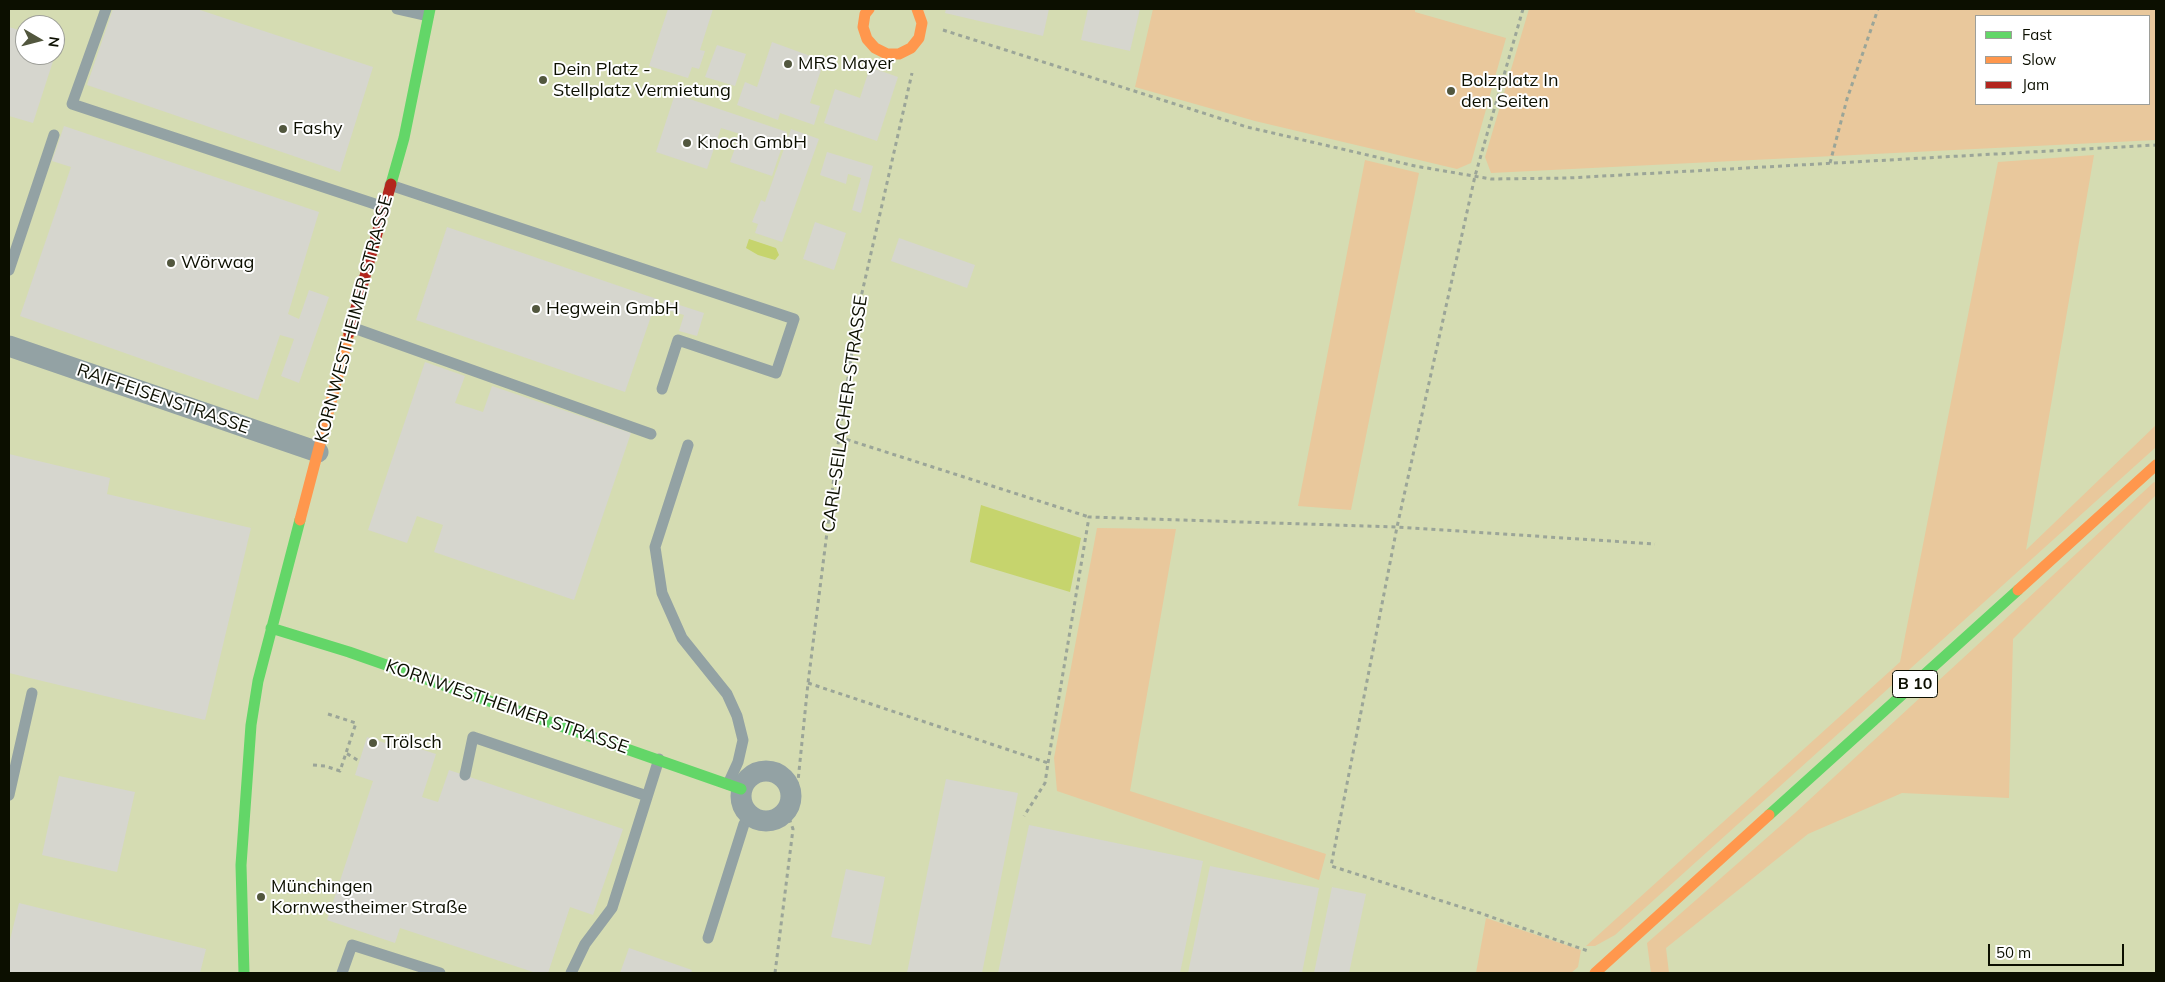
<!DOCTYPE html>
<meta charset="utf-8">
<style>
body{margin:0}
#map{position:relative;width:2165px;height:982px;overflow:hidden;background:#d5dcb2;font-family:Mulish,sans-serif}
canvas{display:block}
.frame{position:absolute;inset:0;border:10px solid #0c0f00;pointer-events:none}
.legend{position:absolute;left:1975px;top:15px;width:175px;height:90px;box-sizing:border-box;background:#fff;border:1px solid #9e9f99;margin:0;padding:6px 9px;list-style:none;font-size:15px;color:#0c0f00}
.legend li{display:flex;align-items:center;gap:10px;height:25px}
.legend b{width:25px;border:1px solid #9e9f99}
.north{position:absolute;left:15px;top:15px;width:50px;height:50px;box-sizing:border-box;background:#fff;border:1px solid #9e9f99;border-radius:50%;rotate:98deg;font-size:14px;font-weight:700;line-height:20px;text-align:center;color:#0c0f00}
.north::after{content:'';display:block;margin:auto;width:18px;height:22px;background:#52573e;clip-path:polygon(50% 0,100% 100%,50% 72%,0 100%)}
.scale{position:absolute;left:1988px;top:944px;width:136px;height:22px;box-sizing:border-box;border:2px solid #0c0f00;border-top:0;padding-left:6px;font-size:15px;line-height:18px;white-space:nowrap;color:#0c0f00;-webkit-text-stroke:4px #fff;paint-order:stroke}
</style>
<div id="map">
<canvas width="2165" height="982"></canvas>
<div class="frame"></div>
<ul class="legend">
<li><b style="height:6px;background:#63d668"></b>Fast</li>
<li><b style="height:6px;background:#ff974d"></b>Slow</li>
<li><b style="height:6px;background:#b3261e"></b>Jam</li>
</ul>
<div class="north">N</div>
<div class="scale">50 m</div>
</div>
<script>
const g = document.querySelector('canvas').getContext('2d');
g.lineJoin = 'round';
function fill(path, color) {
  g.fillStyle = color;
  g.fill(path, 'evenodd');
}
function poly(rows) {
  const path = new Path2D();
  for (const r of rows) {
    if (r.length === 3) {
      path.moveTo(r[0] + r[2], r[1]);
      path.arc(r[0], r[1], r[2], 0, 2 * Math.PI);
      continue;
    }
    path.moveTo(r[0], r[1]);
    for (let i = 2; i < r.length; i += 2) path.lineTo(r[i], r[i + 1]);
  }
  return path;
}
function stroke(path, color, width, dash) {
  g.strokeStyle = color;
  g.lineWidth = width;
  g.lineCap = dash ? 'butt' : 'round';
  g.setLineDash(dash || []);
  g.stroke(path);
}
function label(font, color, halo, rows, align = 'center') {
  g.font = font + ' Mulish,sans-serif';
  g.lineWidth = 4;
  g.setLineDash([]);
  g.textBaseline = 'middle';
  g.strokeStyle = halo;
  g.fillStyle = color;
  for (const [text, x, y, turn = 0] of rows) {
    g.save();
    g.translate(x, y);
    g.rotate((+turn || 0) * Math.PI / 180);
    g.textAlign = isNaN(turn) ? turn : align;
    if (halo) g.strokeText(text, 0, 0);
    g.fillText(text, 0, 0);
    g.restore();
  }
}
fill(poly([
 [1153,9,1415,9,1415,12,1506,38,1471,163,1457,169,1255,121,1135,87],
 [1529,9,2156,9,2156,140,1491,173,1485,157],
 [1976,16,2149,16,2149,104,1976,104],
 [2094,155,2026,550,2156,425,2156,447,1615,935,1595,946,1586,946,1900,662,1998,162],
 [1365,160,1419,173,1351,510,1298,506],
 [2154,482,2156,483,2156,495,2013,639,2009,798,1902,793,1808,834,1666,948,1669,973,1651,973,1647,943,1795,813],
 [1097,528,1176,529,1130,791,1326,854,1319,880,1057,791,1054,758],
 [1486,918,1581,950,1578,967,1571,973,1476,973]
]), '#e9c89c');
fill(poly([
 [749,239,776,248,779,255,775,260,758,255,746,248],
 [981,505,1081,538,1070,592,970,562]
]), '#c6d46d');
fill(poly([
 [113,9,197,9,373,67,340,172,87,85],
 [668,9,713,9,700,50,705,51,699,69,692,67,688,78,649,66],
 [946,9,1049,9,1043,36,945,13],
 [1088,9,1140,9,1130,51,1081,40],
 [9,27,25,32,25,55,55,55,33,123,9,116],
 [772,42,824,61,810,103,820,106,814,125,780,113,778,120,737,105,745,82,757,87],
 [717,45,746,54,735,86,705,77],
 [870,67,898,77,877,141,824,123,835,89,860,98],
 [675,94,787,132,772,176,730,162,740,134,721,128,707,169,656,152],
 [64,126,319,212,288,314,299,319,309,290,329,297,299,383,281,376,294,339,280,335,258,400,20,316,71,167,52,161],
 [791,129,819,139,782,242,755,233,758,224,752,222,761,200,765,202],
 [827,152,873,166,861,213,852,210,861,178,848,174,846,184,820,175],
 [815,222,846,233,834,270,803,259],
 [447,227,657,299,625,392,416,320],
 [899,238,975,265,967,288,891,261],
 [664,300,704,313,697,336,679,331,684,315,661,308],
 [425,362,465,376,455,403,483,412,492,386,631,433,574,600,434,552,443,525,417,516,407,543,368,530],
 [9,454,110,478,107,494,251,528,205,720,9,673],
 [367,737,385,743,386,738,436,754,422,797,438,802,449,770,623,829,593,915,570,907,548,973,536,973,400,928,395,943,327,920,373,781,355,775],
 [59,776,135,792,117,872,42,855],
 [946,779,1018,793,982,973,907,973],
 [1029,825,1203,861,1180,973,998,973],
 [1210,866,1319,888,1302,973,1188,973],
 [846,869,885,877,871,945,831,937],
 [1332,887,1366,894,1349,973,1314,973],
 [19,903,206,949,200,973,9,973,9,944],
 [629,948,692,970,691,973,620,973]
]), '#d6d6ce');
stroke(poly([
 [1523,9,1475,176,1397,527,1331,866,1480,913,1588,951],
 [943,30,1247,127,1415,166,1491,179,1568,178,2156,145],
 [1830,163,1847,99,1878,9],
 [839,437,1089,517],
 [808,683,1048,763,1045,783,1024,816],
 [328,714,356,723,346,753],
 [1048,763,1089,517,1397,527,1655,544],
 [313,765,325,766,340,771,346,753,359,761],
 [790,791,798,781,808,683,839,437,859,306,912,73],
 [775,973,793,829,786,810]
]), '#9ba598', 3, [4, 4]);
stroke(poly([
 [106,9,72,104,384,207],
 [397,9,428,16],
 [390,185,794,319,776,373,678,340,662,389],
 [9,270,54,135],
 [351,327,651,434],
 [688,445,655,547,662,593,682,638,727,694,737,716,743,740,738,762,728,784],
 [465,775,473,737,647,796],
 [9,795,32,693],
 [708,938,744,824,750,815],
 [342,973,352,945,440,973],
 [571,973,585,944,612,908,659,759]
]), '#93a2a4', 11);
stroke(poly([
 [9,346,318,452],
 [766,796,25]
]), '#93a2a4', 21);
stroke(poly([
 [391,184,404,138,430,9],
 [271,628,349,652,741,789],
 [1769,815,2018,590],
 [244,973,241,865,251,725,258,681,300,520]
]), '#63d668', 11);
stroke(poly([
 [869,9,865,14,863,27,867,39,875,48,887,54,899,54,911,48,919,38,922,23,917,9],
 [300,520,349,333],
 [2018,590,2156,465],
 [1595,973,1769,815]
]), '#ff974d', 11);
stroke(poly([
 [349,333,391,184]
]), '#b3261e', 11);
for (const [x, y, r, color] of [
 [788,64,5,"#52573e"],
 [543,80,5,"#52573e"],
 [1451,91,5,"#52573e"],
 [283,129,5,"#52573e"],
 [687,143,5,"#52573e"],
 [171,263,5,"#52573e"],
 [536,309,5,"#52573e"],
 [373,743,5,"#52573e"],
 [261,897,5,"#52573e"]
]) {
  const dot = new Path2D();
  dot.arc(x, y, r, 0, 2 * Math.PI);
  g.fillStyle = color;
  g.fill(dot);
  stroke(dot, '#fff', 2);
}
for (const [x, y, w] of [
 [1915,684,45]
]) {
  const box = new Path2D();
  box.roundRect(x - w / 2, y - 13.5, w, 27, 4);
  g.fillStyle = '#fff';
  g.fill(box);
  stroke(box, '#0c0f00', 1);
}
label('bold 16px', '#0c0f00', null, [
 ["B 10",1915,684]
]);
label('18px', '#0c0f00', '#fff', [
 ["MRS Mayer",798,64],
 ["Dein Platz -",553,70],
 ["Stellplatz Vermietung",553,91],
 ["Bolzplatz In",1461,81],
 ["den Seiten",1461,102],
 ["Fashy",293,129],
 ["Knoch GmbH",697,143],
 ["Wörwag",181,263],
 ["Hegwein GmbH",546,309],
 ["Trölsch",383,743],
 ["Münchingen",271,887],
 ["Kornwestheimer Straße",271,908]
], 'left');
label('18px', '#0c0f00', '#fff', [
 ["KORNWESTHEIMER STRASSE",354,319,-75],
 ["RAIFFEISENSTRASSE",163,399,19],
 ["CARL-SEILACHER-STRASSE",845,414,-82],
 ["KORNWESTHEIMER STRASSE",507,707,19]
]);
</script>
